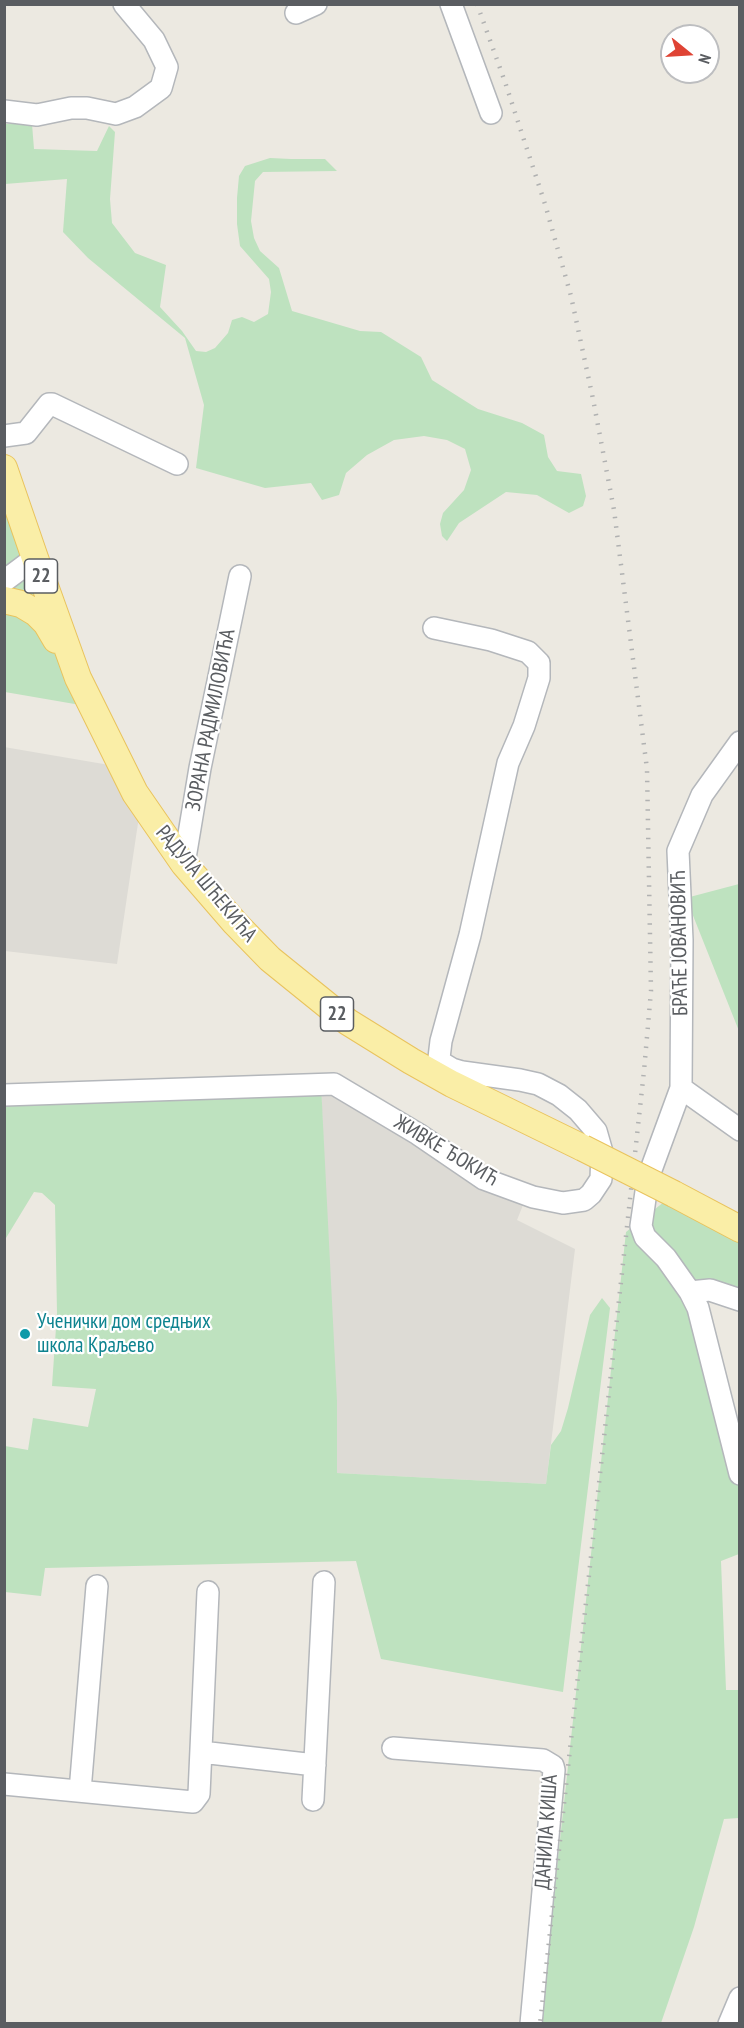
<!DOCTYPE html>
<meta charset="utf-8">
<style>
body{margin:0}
#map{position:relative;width:744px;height:2028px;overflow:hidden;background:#ece9e1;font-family:"PT Sans Narrow",sans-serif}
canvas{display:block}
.frame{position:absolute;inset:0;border:6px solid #5a5d61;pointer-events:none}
.north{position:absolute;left:660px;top:24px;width:60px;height:60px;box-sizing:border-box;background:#fff;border:2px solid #bdbec0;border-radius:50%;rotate:108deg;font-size:16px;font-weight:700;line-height:24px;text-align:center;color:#5a5d61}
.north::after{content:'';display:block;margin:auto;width:21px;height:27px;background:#df4334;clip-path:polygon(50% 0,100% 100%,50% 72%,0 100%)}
</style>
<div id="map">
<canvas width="744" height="2028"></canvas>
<div class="frame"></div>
<div class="north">N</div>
</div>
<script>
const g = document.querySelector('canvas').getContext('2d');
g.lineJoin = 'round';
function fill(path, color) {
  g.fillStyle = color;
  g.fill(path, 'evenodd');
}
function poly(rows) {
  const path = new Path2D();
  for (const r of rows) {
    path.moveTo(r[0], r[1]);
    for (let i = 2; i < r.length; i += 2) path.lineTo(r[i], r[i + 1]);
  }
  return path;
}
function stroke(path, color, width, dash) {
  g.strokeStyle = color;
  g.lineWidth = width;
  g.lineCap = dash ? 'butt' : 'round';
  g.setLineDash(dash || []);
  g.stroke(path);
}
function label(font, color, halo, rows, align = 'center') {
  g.font = font + ' "PT Sans Narrow",sans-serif';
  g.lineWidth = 4.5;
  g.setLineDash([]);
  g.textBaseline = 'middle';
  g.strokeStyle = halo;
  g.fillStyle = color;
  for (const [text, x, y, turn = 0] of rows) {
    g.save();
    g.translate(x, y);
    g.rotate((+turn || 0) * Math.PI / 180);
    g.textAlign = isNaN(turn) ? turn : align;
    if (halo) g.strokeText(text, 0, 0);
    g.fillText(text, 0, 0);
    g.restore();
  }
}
fill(poly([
 [4,747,121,767,141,803,117,964,5,951],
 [321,1084,527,1195,517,1220,575,1249,546,1484,336,1473]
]), '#dddbd5');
fill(poly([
 [5,124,32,124,34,149,97,151,109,126,115,132,110,199,112,223,135,253,166,265,160,307,182,331,196,351,206,352,215,348,228,333,232,320,242,317,254,322,268,314,271,292,269,279,240,246,237,224,237,198,239,176,245,166,270,158,291,159,325,159,337,171,263,172,255,181,251,221,254,238,260,251,279,268,292,311,360,331,381,332,421,357,432,380,478,409,522,423,544,435,548,457,557,471,581,474,586,496,583,506,569,513,537,495,506,492,459,523,447,541,442,536,440,524,443,513,464,490,471,470,465,449,447,440,424,436,394,440,367,455,346,473,339,495,322,500,311,483,265,488,196,468,204,405,185,338,88,258,63,232,67,179,5,184],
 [4,472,92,707,5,692],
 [739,884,739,1031,686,898],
 [321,1084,337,1401,337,1473,546,1484,551,1445,561,1431,568,1408,590,1315,602,1298,610,1308,563,1692,381,1659,356,1561,45,1568,41,1596,5,1592,5,1446,28,1450,33,1418,88,1427,96,1389,52,1386,57,1313,55,1205,42,1193,34,1192,6,1238,5,1237,4,1097],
 [674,1194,739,1230,739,1300,702,1289,739,1435,739,1554,721,1561,726,1690,739,1690,739,1818,724,1819,694,1927,661,2023,540,2024,626,1232]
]), '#bee2bf');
const minor = poly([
 [451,4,491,113],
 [296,13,316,4],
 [4,111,37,115,71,108,87,108,116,114,135,107,161,88,167,67,154,40,124,4],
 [4,436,26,433,49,404,52,404,177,464],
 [4,581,35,558],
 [740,742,702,795,678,851,682,940,681,1088,648,1178,641,1226,645,1237,666,1258,690,1292,698,1308,740,1474],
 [184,864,200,768,240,576],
 [681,1088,740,1130],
 [4,1095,334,1084,418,1134,484,1179,533,1197,563,1203,584,1200,591,1194,601,1179,602,1152,596,1131,578,1110,559,1095,538,1084,520,1080,462,1072,452,1069,442,1063,439,1058,441,1041,470,935,508,763,524,726,539,678,539,663,528,652,491,640,434,628],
 [690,1292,710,1290,740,1300],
 [393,1748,543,1760,553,1766,554,1770,531,2024],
 [201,1752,315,1765],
 [4,1784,193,1802,199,1794,208,1592],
 [80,1791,97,1586],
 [313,1800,324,1582],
 [729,2024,740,1998]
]);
const major = poly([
 [4,468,35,558,78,678,135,793,184,864,235,923,270,959,348,1022,411,1061,452,1084,583,1148],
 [4,600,21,604,36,613,46,623,56,640],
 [674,1194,740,1229]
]);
stroke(minor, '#b4b7bb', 24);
stroke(major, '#e9c35d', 28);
stroke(minor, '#fff', 21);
stroke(major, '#faeea7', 26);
stroke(poly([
 [477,4,505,82,545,204,571,296,593,399,614,510,647,769,651,991,644,1071,540,2024]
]), '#b0b1b1', 4.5, [1.5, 8]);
const majorBridge = poly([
 [583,1148,674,1194]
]);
stroke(majorBridge, '#e9c35d', 28, []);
stroke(majorBridge, '#faeea7', 26);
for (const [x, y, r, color] of [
 [25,1334,6,"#0f9aa8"]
]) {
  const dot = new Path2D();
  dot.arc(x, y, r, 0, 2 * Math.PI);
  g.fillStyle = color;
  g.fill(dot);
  stroke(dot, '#fff', 2);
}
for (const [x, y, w] of [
 [41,576,33],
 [337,1014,33]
]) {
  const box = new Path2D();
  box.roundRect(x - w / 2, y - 17, w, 34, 4.5);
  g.fillStyle = '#fff';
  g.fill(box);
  stroke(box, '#5a5d61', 1.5);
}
label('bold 20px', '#5a5d61', null, [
 ["22",41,576],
 ["22",337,1014]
]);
label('21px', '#5a5d61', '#fff', [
 ["ЗОРАНА РАДМИЛОВИЋА",211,720,-79],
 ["РАДУЛА ШЋЕКИЋА",206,884,50],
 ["БРАЋЕ ЈОВАНОВИЋ",680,943,-91],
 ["ЖИВКЕ ЂОКИЋ",446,1151,31],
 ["ДАНИЛА КИША",547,1832,-86]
]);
label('21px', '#0d838f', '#fff', [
 ["Ученички дом средњих",37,1322],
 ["школа Краљево",37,1346]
], 'left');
</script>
